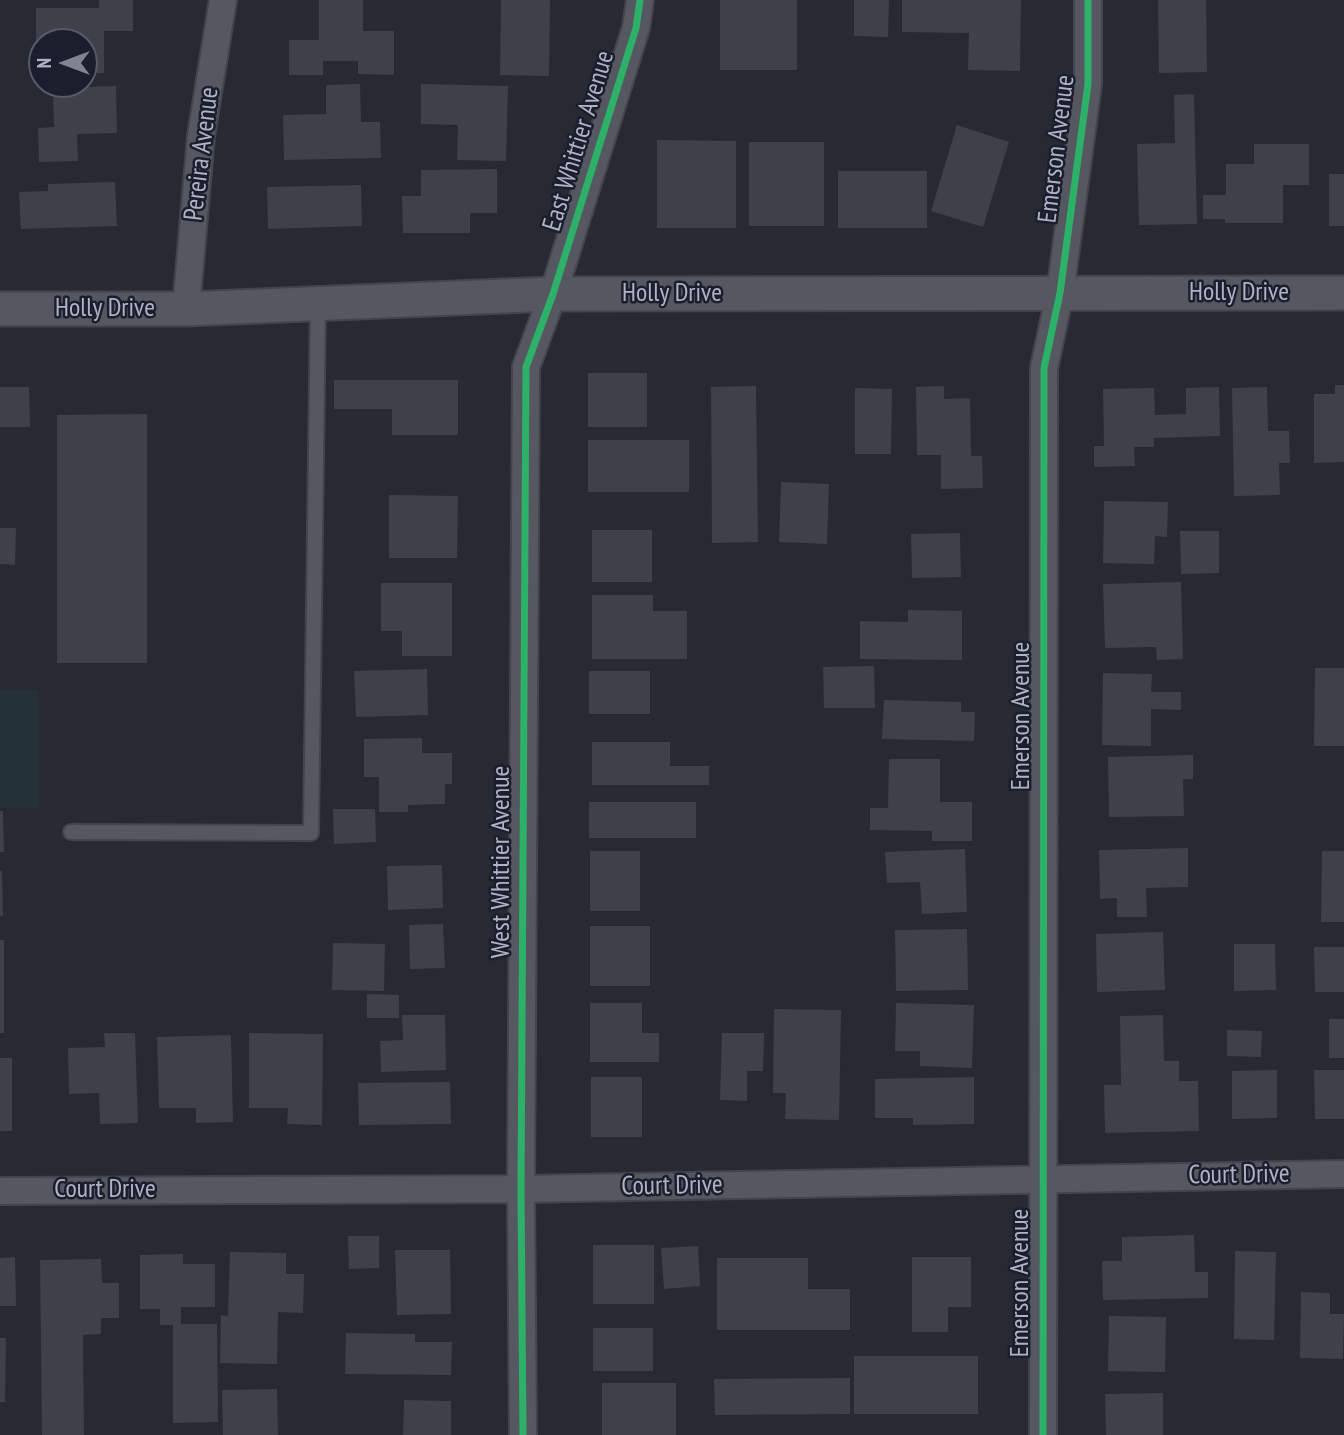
<!DOCTYPE html>
<style>
body{margin:0}
#map{position:relative;width:1344px;height:1435px;overflow:hidden;background:#272a33;font-family:"PT Sans Narrow",sans-serif}
canvas{display:block}
.north{position:absolute;left:28px;top:28px;width:70px;height:70px;box-sizing:border-box;background:#1b1e2d;border:2px solid #575a6a;border-radius:50%;rotate:270deg;font-size:19px;font-weight:700;line-height:28px;text-align:center;color:#b0b3c5}
.north::after{content:'';display:block;margin:auto;width:24px;height:32px;background:#808392;clip-path:polygon(50% 0,100% 100%,50% 72%,0 100%)}
</style>
<div id="map">
<canvas width="1344" height="1435"></canvas>
<div class="north">N</div>
</div>
<script>
const g = document.querySelector('canvas').getContext('2d');
g.lineJoin = 'round';
function fill(path, color) {
  g.fillStyle = color;
  g.fill(path, 'evenodd');
}
function poly(rows) {
  const path = new Path2D();
  for (const r of rows) {
    path.moveTo(r[0], r[1]);
    for (let i = 2; i < r.length; i += 2) path.lineTo(r[i], r[i + 1]);
  }
  return path;
}
function stroke(path, color, width, dash) {
  g.strokeStyle = color;
  g.lineWidth = width;
  g.lineCap = dash ? 'butt' : 'round';
  g.setLineDash(dash || []);
  g.stroke(path);
}
function label(font, color, halo, rows, align = 'center') {
  g.font = font + ' "PT Sans Narrow",sans-serif';
  g.lineWidth = 5;
  g.setLineDash([]);
  g.textBaseline = 'middle';
  g.strokeStyle = halo;
  g.fillStyle = color;
  for (const [text, x, y, turn = 0] of rows) {
    g.save();
    g.translate(x, y);
    g.rotate((+turn || 0) * Math.PI / 180);
    g.textAlign = isNaN(turn) ? turn : align;
    if (halo) g.strokeText(text, 0, 0);
    g.fillText(text, 0, 0);
    g.restore();
  }
}
fill(poly([
 [0,690,38,690,38,808,0,808]
]), '#243138');
fill(poly([
 [99,0,133,0,133,31,104,31,104,73,84,73,84,42,42,42,42,50,36,50,36,8,99,8],
 [319,0,363,0,363,31,394,31,394,75,358,74,358,61,323,61,323,75,289,75,289,40,319,40],
 [501,0,550,0,549,76,500,75],
 [720,0,797,0,797,70,720,70],
 [854,0,889,0,888,37,854,36],
 [902,0,1021,0,1020,71,968,70,969,33,902,32],
 [1158,0,1206,0,1207,72,1159,73],
 [360,84,361,122,380,122,381,158,284,160,283,115,326,114,326,85],
 [421,84,508,86,506,161,457,160,458,125,421,124],
 [116,86,117,133,77,134,78,161,39,162,38,128,54,127,53,88],
 [1194,94,1197,224,1139,225,1137,144,1175,143,1174,95],
 [957,125,1009,142,983,227,931,211],
 [657,140,736,141,736,228,657,228],
 [749,142,824,142,824,226,749,226],
 [1254,144,1309,144,1309,185,1283,185,1283,223,1225,223,1225,219,1203,219,1203,195,1226,195,1226,164,1254,164],
 [497,169,497,213,470,213,470,233,403,233,402,196,421,196,421,170],
 [838,171,927,171,927,228,838,228],
 [1329,174,1344,174,1344,226,1329,226],
 [115,182,117,226,21,229,19,192,48,191,48,184],
 [361,185,362,226,268,229,267,187],
 [588,373,647,373,647,427,588,427],
 [334,380,458,380,458,435,392,435,392,409,334,409],
 [1335,385,1344,385,1344,462,1314,463,1314,394,1335,394],
 [756,386,758,542,712,543,711,387],
 [944,386,944,399,970,398,971,456,982,456,983,488,941,489,941,455,917,455,916,387],
 [0,387,29,387,30,427,0,427],
 [1219,387,1220,436,1154,438,1154,447,1134,447,1135,466,1094,467,1094,446,1104,446,1103,389,1154,388,1155,415,1186,414,1186,388],
 [1267,387,1268,431,1289,431,1290,463,1279,463,1280,495,1234,496,1232,388],
 [855,388,892,389,891,454,855,454],
 [147,414,147,663,57,663,57,415],
 [588,440,689,440,689,492,588,492],
 [781,482,829,484,827,544,779,542],
 [389,495,458,496,457,558,389,558],
 [1104,501,1168,502,1167,537,1155,536,1154,564,1103,563],
 [0,528,16,528,15,565,0,564],
 [592,530,652,530,652,582,592,582],
 [1180,531,1219,531,1219,573,1181,574],
 [960,533,961,577,912,578,911,534],
 [1181,582,1183,659,1157,660,1156,647,1105,648,1103,584],
 [381,583,452,583,452,656,402,656,402,631,381,631],
 [592,595,653,595,653,611,687,611,687,659,592,659],
 [908,610,962,611,962,660,860,659,860,621,908,622],
 [874,666,875,708,824,708,823,667],
 [1315,668,1344,668,1344,746,1314,746],
 [427,669,428,715,356,717,354,671],
 [589,671,650,671,650,714,589,714],
 [1103,673,1152,674,1151,692,1181,692,1181,710,1151,709,1151,746,1102,745],
 [884,700,961,702,961,712,975,712,974,741,882,739],
 [422,738,422,753,452,753,452,784,445,784,445,804,408,805,408,812,379,812,379,777,364,777,364,739],
 [592,742,670,742,670,766,709,766,709,785,592,785],
 [1193,755,1193,779,1183,779,1184,816,1109,817,1108,757],
 [889,759,940,759,940,802,972,802,972,841,932,841,932,831,870,830,870,808,888,808],
 [589,802,696,802,696,838,589,838],
 [333,809,375,809,376,842,334,844],
 [0,811,3,811,4,852,0,852],
 [1188,848,1188,887,1146,888,1147,917,1117,917,1117,898,1100,899,1099,850],
 [965,849,967,912,922,914,920,882,887,883,885,852],
 [590,851,640,851,640,911,590,911],
 [1322,851,1344,851,1344,922,1321,922],
 [442,865,443,908,388,910,387,866],
 [0,871,2,871,3,916,0,916],
 [443,924,445,968,410,969,409,925],
 [590,926,650,926,650,986,590,986],
 [967,929,968,990,896,991,895,930],
 [1163,932,1165,990,1097,992,1096,934],
 [0,940,4,940,4,1033,0,1033],
 [333,943,385,944,384,991,332,990],
 [1234,944,1275,944,1276,990,1234,991],
 [1314,947,1344,947,1344,992,1315,992],
 [367,994,399,995,399,1018,367,1018],
 [590,1003,642,1003,642,1033,659,1033,659,1062,590,1062],
 [896,1003,974,1005,972,1068,920,1066,920,1051,895,1051],
 [774,1009,841,1010,839,1120,785,1119,786,1093,773,1093],
 [402,1015,445,1015,446,1070,381,1072,380,1041,403,1040],
 [1163,1015,1164,1061,1179,1061,1179,1081,1198,1081,1199,1131,1105,1133,1104,1085,1121,1085,1120,1016],
 [1329,1019,1344,1019,1344,1058,1329,1058],
 [1227,1030,1262,1031,1261,1057,1227,1056],
 [104,1033,135,1033,138,1123,100,1124,99,1093,69,1094,68,1048,105,1047],
 [249,1033,323,1034,322,1125,287,1124,288,1108,249,1108],
 [722,1033,764,1033,763,1071,747,1071,747,1101,720,1100],
 [231,1035,233,1122,196,1123,196,1108,159,1108,157,1037],
 [0,1058,12,1058,12,1131,0,1131],
 [1277,1070,1277,1118,1232,1119,1232,1071],
 [1314,1070,1344,1070,1344,1119,1315,1119],
 [591,1077,642,1077,642,1137,591,1137],
 [974,1077,974,1124,913,1125,913,1118,875,1118,875,1079],
 [450,1082,451,1124,359,1125,358,1083],
 [1194,1235,1195,1272,1208,1272,1208,1298,1103,1300,1102,1261,1122,1261,1122,1237],
 [348,1236,379,1236,379,1268,349,1269],
 [593,1245,654,1245,654,1304,593,1304],
 [698,1246,700,1286,664,1289,661,1248],
 [395,1250,450,1250,451,1314,397,1315],
 [1235,1251,1276,1252,1274,1340,1234,1339],
 [230,1252,286,1253,286,1274,304,1274,303,1313,278,1312,277,1364,220,1363,221,1315,228,1316],
 [183,1254,183,1264,215,1264,215,1307,181,1307,181,1324,217,1324,218,1422,173,1423,173,1325,160,1325,160,1309,140,1309,140,1255],
 [15,1257,16,1306,0,1306,0,1258],
 [912,1257,971,1257,971,1307,948,1307,948,1332,912,1332],
 [717,1258,808,1258,808,1289,850,1289,850,1330,717,1330],
 [101,1259,102,1283,119,1283,119,1318,101,1318,101,1334,83,1335,84,1435,42,1435,40,1260],
 [1301,1292,1330,1293,1330,1314,1344,1314,1343,1359,1300,1358],
 [1109,1316,1166,1317,1165,1372,1108,1371],
 [593,1328,653,1328,653,1371,593,1371],
 [346,1333,415,1334,415,1342,452,1342,451,1375,345,1374],
 [0,1338,6,1338,5,1402,0,1402],
 [854,1356,978,1356,978,1414,854,1414],
 [850,1378,850,1414,715,1415,714,1379],
 [602,1383,676,1383,676,1435,602,1435],
 [277,1389,278,1435,223,1435,222,1390],
 [1163,1393,1163,1435,1106,1435,1105,1394],
 [404,1400,451,1401,451,1435,403,1435]
]), '#3e404a');
const service = poly([
 [71,832,311,833,318,303]
]);
const minor = poly([
 [186,309,201,136,223,0],
 [0,1191,521,1189,1344,1174],
 [523,1435,521,1189,526,367,553,294,636,28,640,0],
 [1043,1435,1044,368,1060,293,1088,84,1088,0]
]);
const tertiary = poly([
 [0,309,186,309,553,294,1344,293]
]);
stroke(service, '#43454c', 18);
stroke(minor, '#43454c', 30);
stroke(tertiary, '#43454c', 37);
stroke(service, '#565861', 14);
stroke(minor, '#565861', 26);
stroke(tertiary, '#565861', 33);
stroke(poly([
 [523,1435,521,1189,526,367,553,294,636,28,640,0],
 [1043,1435,1044,368,1060,293,1088,84,1088,0]
]), '#2db169', 7);
label('26px', '#b0b3c5', '#1b1e2d', [
 ["East Whittier Avenue",579,141,-73],
 ["Emerson Avenue",1057,149,-83],
 ["Pereira Avenue",202,154,-83],
 ["Holly Drive",1239,293],
 ["Holly Drive",672,294],
 ["Holly Drive",105,309],
 ["Emerson Avenue",1022,716,-90],
 ["West Whittier Avenue",502,862,-90],
 ["Court Drive",1239,1175,-1],
 ["Court Drive",672,1186,-1],
 ["Court Drive",105,1190],
 ["Emerson Avenue",1021,1283,-90]
]);
</script>
